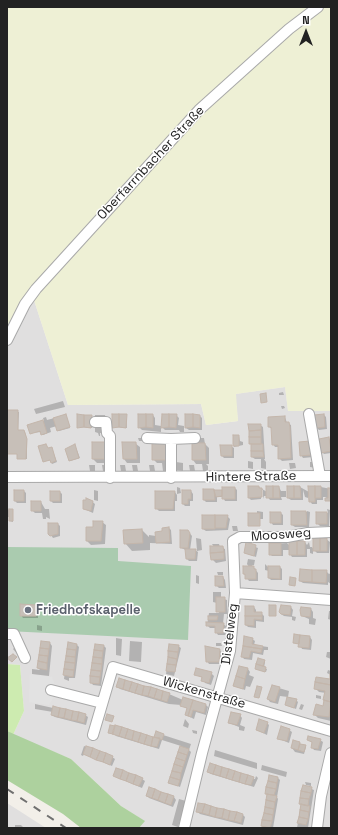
<!DOCTYPE html>
<meta charset="utf-8">
<style>
body{margin:0}
#map{position:relative;width:338px;height:835px;overflow:hidden;background:#f2efe9;font-family:"Space Grotesk",sans-serif}
canvas{display:block}
.frame{position:absolute;inset:0;border:8px solid #222;pointer-events:none}
.north{position:absolute;left:286px;top:12px;width:40px;height:40px;-webkit-text-stroke:3px #fff;paint-order:stroke;rotate:0deg;font-size:11px;font-weight:700;line-height:16px;text-align:center;color:#222}
.north::after{content:'';display:block;margin:auto;width:14px;height:18px;background:#222;clip-path:polygon(50% 0,100% 100%,50% 72%,0 100%)}
</style>
<div id="map">
<canvas width="338" height="835"></canvas>
<div class="frame"></div>
<div class="north">N</div>
</div>
<script>
const g = document.querySelector('canvas').getContext('2d');
g.lineJoin = 'round';
function fill(path, color) {
  g.fillStyle = color;
  g.fill(path, 'evenodd');
}
function poly(rows) {
  const path = new Path2D();
  for (const r of rows) {
    path.moveTo(r[0], r[1]);
    for (let i = 2; i < r.length; i += 2) path.lineTo(r[i], r[i + 1]);
  }
  return path;
}
function stroke(path, color, width, dash) {
  g.strokeStyle = color;
  g.lineWidth = width;
  g.lineCap = dash ? 'butt' : 'round';
  g.setLineDash(dash || []);
  g.stroke(path);
}
function label(font, color, halo, rows, align = 'center') {
  g.font = font + ' "Space Grotesk",sans-serif';
  g.lineWidth = 3;
  g.setLineDash([]);
  g.textBaseline = 'middle';
  g.strokeStyle = halo;
  g.fillStyle = color;
  for (const [text, x, y, turn = 0] of rows) {
    g.save();
    g.translate(x, y);
    g.rotate((+turn || 0) * Math.PI / 180);
    g.textAlign = isNaN(turn) ? turn : align;
    if (halo) g.strokeText(text, 0, 0);
    g.fillText(text, 0, 0);
    g.restore();
  }
}
fill(poly([
 [33,297,68,405,201,404,206,425,238,421,235,394,285,387,288,411,331,411,331,828,139,828,144,821,121,806,71,759,13,735,24,711,20,665,7,664,7,347],
 [7,803,46,828,7,828]
]), '#e0dfdf');
fill(poly([
 [7,7,331,7,331,411,288,411,285,387,236,394,238,421,206,425,201,404,68,405,33,297,7,331]
]), '#eef0d5');
fill(poly([
 [7,664,20,665,24,711,13,735,7,731]
]), '#cdebb0');
fill(poly([
 [7,731,71,759,121,806,145,821,139,828,81,828,63,814,7,780]
]), '#add19e');
fill(poly([
 [7,547,118,548,118,561,191,566,188,640,7,631]
]), '#aacbaf');
fill(poly([
 [30,674,52,677,57,691,49,705,29,702]
]), '#e2e2e2');
fill(poly([
 [283,392,284,395,279,395,279,393],
 [63,401,65,407,36,414,34,409],
 [281,406,284,406,285,408,282,409],
 [7,411,19,412,18,431,25,432,27,441,27,459,18,459,18,454,7,454],
 [66,415,70,428,59,431,57,426,50,428,51,432,43,435,41,432,31,433,28,426,44,421,43,418,46,417,47,420],
 [95,415,105,415,106,420,95,419],
 [153,415,155,418,155,425,161,426,161,432,142,430,139,427],
 [176,415,179,418,178,425,184,426,184,432,180,432,179,430,165,430,162,427],
 [324,415,326,417,327,429,319,430,317,428],
 [91,416,92,428,78,427],
 [126,416,127,428,113,427],
 [200,416,202,418,202,430,189,430,186,428],
 [285,417,287,423,291,425,293,460,282,461,279,458,279,447,275,447,273,444,272,429,269,427],
 [260,425,263,427,265,459,264,459,266,462,266,469,261,468,261,459,255,459,252,457],
 [95,427,105,428,106,433,100,433,100,436,99,436,98,433,95,432],
 [234,436,239,436,240,441,243,442,243,445,234,447],
 [138,438,144,438,145,441,139,441],
 [198,438,204,438,205,444,209,448,209,464,206,464,208,466,208,471,203,471,202,464,196,464,193,460,198,444],
 [329,438,331,441,331,453,324,454,322,452],
 [309,442,313,457,303,458,301,455],
 [105,444,109,463,97,463,93,459],
 [136,444,140,447,140,463,127,463,124,459],
 [153,444,169,463,166,463,169,466,168,471,163,471,162,463,157,463,153,459],
 [46,445,48,449,52,449,57,462,52,464,51,460,44,461],
 [75,445,80,458,70,461,69,460],
 [231,446,234,448,234,458,224,458,222,456],
 [248,461,253,462,253,469,248,468],
 [176,462,183,463,183,471,176,470],
 [310,462,315,462,316,468,310,467],
 [289,463,295,463,296,468,290,469],
 [89,465,95,465,95,471,90,471],
 [102,465,107,465,108,471,103,471],
 [120,465,125,465,126,471,121,471],
 [132,465,137,465,138,471,133,471],
 [149,465,154,465,155,471,150,471],
 [189,465,194,465,195,471,190,471],
 [177,487,180,488,181,493,177,494],
 [259,487,267,492,279,487,281,491,286,491,286,497,281,497,282,500,270,500,267,496,264,496,263,499,263,490,261,490,261,499,251,500,249,498],
 [300,487,309,492,308,498,305,497,303,490,303,500,291,500,288,498],
 [321,487,331,489,331,501,327,501,326,497,323,497,323,500,317,500,317,504,312,504,310,501],
 [235,488,237,490,237,501,225,501,223,497,217,497,217,502,206,502,204,500,214,490,221,491],
 [94,490,98,491,98,501,94,500],
 [24,491,26,493,26,503,17,503,15,501],
 [191,491,193,494,193,501,190,501,190,506,185,506,183,504],
 [60,492,62,494,62,503,53,503,51,501],
 [175,492,177,495,177,501,175,501,175,511,159,511,156,508],
 [89,499,95,504,93,513,84,509,84,501],
 [32,502,41,502,45,509,49,509,50,519,46,517,46,519,43,519,42,513,35,513,32,510],
 [7,507,9,510,13,511,13,522,10,521,10,517,7,517],
 [327,509,330,510,329,526,320,526,317,523,317,513,328,513],
 [257,511,263,512,263,519,260,519,260,526,250,526,257,514],
 [307,511,310,512,309,527,295,527,292,525,292,512,307,512],
 [281,513,283,515,283,525,273,525,271,522],
 [227,516,230,519,228,530,206,531,203,529],
 [102,522,106,525,105,544,91,545,87,541,94,528],
 [58,524,60,526,60,536,53,538,51,535],
 [232,526,237,526,238,531,233,531],
 [169,528,171,530,172,544,150,543,150,550,132,551,125,543,124,531,142,530,149,537,149,535,156,536],
 [188,531,192,536,190,550,195,550,198,552,197,561,189,561,187,559,186,550,181,548],
 [196,538,201,539,202,550,197,551],
 [326,539,330,542,329,553,317,553,313,549,313,554,310,553,310,549,307,549,307,557,292,557,290,554,290,550,283,550,283,556,272,556,270,554,270,544,287,543,290,546,305,542,307,545,309,542,310,547,312,547,314,550],
 [212,544,219,544,220,547,225,549,226,561,216,563,212,559,214,547],
 [247,544,258,548,256,557,245,553],
 [248,559,255,560,254,565,252,565,258,573,258,581,249,581,244,574,249,567,247,564],
 [265,564,268,567,280,567,282,569,282,580,271,580,269,578,269,571,265,570],
 [326,571,329,574,331,573,331,584,328,582,328,585,303,583,300,581],
 [217,572,223,572,223,575,218,575],
 [196,575,199,576,199,584,196,583],
 [223,577,225,580,226,588,219,588,216,585],
 [213,592,221,592,221,598,227,600,227,614,224,614,223,624,226,626,225,635,218,635,216,632,216,628,210,628,207,625,209,613,219,613,217,603,213,602],
 [35,606,38,608,38,618,23,618,21,615],
 [254,607,256,610,256,613,261,613,264,616,264,622,256,621,256,628,248,627,246,625],
 [291,607,293,610,292,616,296,617,295,621,292,620,292,617,284,616,281,614],
 [311,609,313,612,313,618,316,619,315,625,309,624,309,619,302,616],
 [329,611,331,611,331,620,328,619],
 [37,625,42,626,42,631,37,630],
 [295,635,310,637,312,640,311,650,302,649,300,644,295,643],
 [116,638,122,639,121,656,116,655],
 [252,639,255,641,254,645,268,647,268,650,264,650,263,655,253,653,252,660,244,659,242,656],
 [130,641,142,642,141,662,129,661],
 [50,643,52,646,49,676,32,674,32,669,40,670,38,668],
 [216,643,221,643,222,646,216,646],
 [68,644,77,645,79,647,75,678,69,678,69,681,64,679],
 [170,645,178,646,181,648,174,676,166,674],
 [104,646,106,648,101,686,93,685,91,682],
 [15,647,20,657,13,649],
 [220,650,222,653,221,664,209,664,207,661],
 [327,652,331,652,331,659,326,657],
 [259,660,265,662,264,668,267,669,266,672,256,669],
 [239,667,248,669,250,672,249,675,254,677,250,687,246,686,245,690,234,686],
 [328,670,331,671,331,675,327,673],
 [211,673,214,676,211,685,205,683,203,678,195,674],
 [331,677,331,721,318,718,315,715,323,707,326,693,319,692,315,688,330,680],
 [272,686,289,691,288,697,280,696,278,704,270,702,268,699],
 [118,687,169,694,183,700,206,705,208,707,206,715,196,712,194,719,186,715,188,709,181,705,169,704,120,689],
 [316,695,321,696,321,699,316,698],
 [296,700,298,702,296,709,286,705],
 [35,704,85,715,88,717,86,725,55,717,52,715,53,712,35,709],
 [301,704,304,705,302,710,299,709],
 [240,715,242,718,240,725,245,727,244,731,239,730,239,727,229,723],
 [185,719,189,724,188,728,183,726],
 [267,723,269,725,267,735,257,730],
 [192,730,197,731,197,734,193,733],
 [289,730,292,732,289,743,279,739],
 [157,733,191,744,189,750,191,752,180,787,170,783,181,746,162,740,159,749,116,736,114,734,158,739],
 [308,740,320,740,323,742,321,751,314,750,312,747,313,743],
 [299,743,306,747,304,754,295,752,292,748],
 [84,746,112,757,115,759,112,766,84,754,83,756,81,755],
 [215,750,257,763,257,769,214,756],
 [262,765,287,772,286,777,261,770],
 [208,772,255,779,256,776,258,778,254,787,211,774],
 [114,776,142,779,145,781,142,788],
 [278,778,280,780,277,797,278,799,273,828,262,828,268,795],
 [305,782,311,783,311,786,306,785],
 [304,786,314,790,308,828,297,828],
 [149,788,174,797,176,800,173,807,149,798,147,795],
 [179,799,186,801,178,827,172,825],
 [197,811,243,815,245,817,243,825,200,814],
 [15,825,21,825,24,828,15,828]
]), '#0003');
const building = poly([
 [266,393,267,402,261,403,260,394,266,393],
 [7,410,18,410,18,430,24,430,27,439,26,459,17,459,17,454,7,454,7,410],
 [66,414,70,427,57,431,53,418,66,414],
 [77,414,84,415,84,427,77,428,77,414],
 [112,414,119,414,119,427,112,428,112,414],
 [119,414,127,414,126,428,119,427,119,414],
 [138,414,146,414,146,427,138,428,138,414],
 [146,414,153,414,153,428,146,427,146,414],
 [162,414,169,414,169,427,161,428,162,414],
 [169,414,177,414,176,428,169,427,169,414],
 [185,414,193,414,193,427,185,428,185,414],
 [193,414,200,415,200,428,193,427,193,414],
 [324,414,325,427,316,428,314,415,324,414],
 [84,415,92,415,91,428,84,427,84,415],
 [285,416,285,422,289,422,290,427,291,458,278,459,278,445,272,445,271,427,268,427,268,417,285,416],
 [43,420,47,433,41,435,40,431,30,434,27,425,43,420],
 [248,424,261,424,261,430,249,431,248,424],
 [261,430,261,437,249,437,249,431,261,430],
 [233,435,239,435,239,446,233,446,233,435],
 [249,437,261,437,261,444,249,444,249,437],
 [329,437,331,451,321,453,319,439,329,437],
 [310,441,311,455,300,456,299,442,310,441],
 [92,442,106,442,106,459,92,459,92,442],
 [122,442,136,442,137,459,123,459,122,442],
 [152,443,166,443,166,460,152,460,152,443],
 [192,443,205,443,206,460,192,460,192,443],
 [46,444,48,448,52,447,56,461,51,463,50,460,43,462,38,446,46,444],
 [75,444,79,458,69,461,65,449,75,444],
 [251,444,263,444,263,451,251,451,251,444],
 [220,445,232,445,232,456,221,456,220,445],
 [251,451,263,451,264,457,251,457,251,451],
 [248,486,259,486,259,488,262,488,262,497,248,498,248,486],
 [266,486,273,486,273,498,266,498,266,486],
 [273,486,279,486,280,498,273,498,273,486],
 [287,486,294,486,294,498,287,498,287,486],
 [294,486,300,486,301,498,294,498,294,486],
 [308,486,315,486,315,502,309,502,308,486],
 [315,486,321,486,321,498,315,498,315,486],
 [222,487,235,487,235,499,222,499,222,487],
 [328,488,331,488,331,501,325,501,325,498,328,498,328,488],
 [203,489,214,489,215,500,203,500,203,489],
 [14,490,24,490,24,501,14,501,14,490],
 [182,490,191,490,191,499,188,499,188,504,182,504,182,490],
 [214,490,222,490,222,496,216,497,214,490],
 [50,491,60,491,60,501,50,501,50,491],
 [155,491,175,491,173,509,155,509,155,491],
 [86,498,93,501,91,511,83,509,83,500,86,500,86,498],
 [31,501,41,501,41,511,31,511,31,501],
 [9,509,13,509,13,521,9,521,9,509],
 [291,511,306,511,307,525,291,525,291,511],
 [270,512,281,512,281,523,270,523,270,512],
 [316,512,327,512,327,524,316,524,316,512],
 [248,513,260,513,260,526,248,526,248,513],
 [202,515,215,515,215,529,202,529,202,515],
 [215,515,228,515,226,528,215,528,215,515],
 [93,521,103,521,101,541,86,541,86,527,93,527,93,521],
 [48,523,58,523,58,534,50,536,48,534,48,523],
 [169,527,170,542,156,543,155,532,162,531,162,528,169,527],
 [142,529,143,543,124,544,123,530,142,529],
 [180,530,188,530,190,533,188,548,180,548,180,530],
 [313,538,320,538,320,551,313,551,313,538],
 [320,538,327,538,327,551,320,551,320,538],
 [289,541,297,541,297,555,289,555,289,541],
 [297,541,305,541,305,555,297,555,297,541],
 [246,542,256,545,254,556,244,553,246,542],
 [269,543,281,543,281,555,269,555,269,543],
 [210,546,223,546,224,552,210,553,210,546],
 [185,549,196,549,195,559,186,559,185,549],
 [224,552,224,559,211,560,210,553,224,552],
 [243,566,254,566,254,569,256,569,256,579,245,579,245,574,243,574,243,566],
 [268,566,280,566,280,579,268,578,268,566],
 [300,569,312,570,312,582,299,581,300,569],
 [312,570,327,570,326,583,312,582,312,570],
 [215,576,223,576,224,586,215,586,215,576],
 [290,577,296,578,295,586,289,585,290,577],
 [216,597,225,597,225,612,216,612,216,597],
 [20,604,36,605,36,616,20,616,20,604],
 [269,605,276,605,276,616,269,616,269,605],
 [281,605,291,606,290,615,281,614,279,612,281,605],
 [245,606,254,606,254,612,262,612,262,616,245,616,245,606],
 [301,607,311,608,310,617,301,616,300,610,301,607],
 [208,616,218,616,217,620,208,620,208,616],
 [245,616,262,616,262,620,254,619,254,626,245,625,245,616],
 [206,622,224,623,223,633,215,633,215,626,206,626,206,622],
 [294,634,300,635,299,644,293,643,294,634],
 [300,635,310,636,309,648,298,647,300,635],
 [244,636,253,638,252,644,263,646,262,649,243,646,244,636],
 [41,641,50,642,49,649,40,648,41,641],
 [68,642,77,644,76,650,67,649,68,642],
 [95,644,104,645,103,651,94,650,95,644],
 [169,644,179,645,178,652,168,651,169,644],
 [205,646,220,649,219,662,206,662,205,646],
 [243,646,262,649,261,653,251,651,249,658,241,657,243,646],
 [40,648,49,649,48,656,39,655,40,648],
 [67,649,76,650,75,657,66,656,67,649],
 [94,650,103,651,102,658,93,657,94,650],
 [168,651,178,652,177,659,168,657,168,651],
 [13,654,17,657,12,662,7,658,13,654],
 [39,655,48,656,47,663,38,661,39,655],
 [66,656,75,657,75,663,65,662,66,656],
 [93,657,102,658,102,664,92,663,93,657],
 [168,657,177,659,176,665,167,664,168,657],
 [258,658,265,660,263,666,256,664,258,658],
 [38,661,47,663,47,670,37,668,38,661],
 [65,662,75,663,74,670,64,669,65,662],
 [92,663,102,664,101,671,91,670,92,663],
 [167,664,176,665,175,672,166,671,167,664],
 [256,664,266,667,265,672,255,669,256,664],
 [239,666,248,668,245,679,236,676,239,666],
 [196,668,212,672,209,683,201,681,202,677,194,675,196,668],
 [64,669,74,670,73,677,63,675,64,669],
 [91,670,101,671,100,677,90,676,91,670],
 [330,674,331,685,315,682,316,677,330,679,330,674],
 [90,676,100,677,99,684,90,683,90,676],
 [236,676,245,679,243,689,233,686,236,676],
 [119,678,125,680,123,689,116,687,119,678],
 [125,680,132,682,129,691,123,689,125,680],
 [132,682,138,684,135,693,129,691,132,682],
 [315,682,331,685,331,702,323,700,325,691,314,689,315,682],
 [138,684,144,686,142,695,135,693,138,684],
 [272,685,280,687,275,702,267,699,272,685],
 [144,686,151,687,148,696,142,695,144,686],
 [257,686,262,687,259,698,254,697,257,686],
 [151,687,157,689,154,698,148,696,151,687],
 [157,689,163,691,161,700,154,698,157,689],
 [163,691,170,693,167,702,161,700,163,691],
 [183,697,193,700,188,716,185,715,187,708,180,706,183,697],
 [287,697,297,699,294,708,285,705,287,697],
 [193,700,206,704,204,713,193,710,191,717,188,716,193,700],
 [324,700,331,702,329,717,313,715,316,704,323,706,324,700],
 [53,706,60,708,58,717,51,715,53,706],
 [60,708,66,709,64,718,58,717,60,708],
 [66,709,73,711,71,720,64,718,66,709],
 [73,711,79,712,77,721,71,720,73,711],
 [79,712,86,714,84,723,77,721,79,712],
 [231,712,241,714,237,725,228,723,231,712],
 [107,714,114,716,112,722,105,720,107,714],
 [259,719,268,722,264,733,256,730,259,719],
 [110,725,115,726,113,734,108,733,110,725],
 [115,725,122,727,119,736,112,734,115,725],
 [281,726,290,729,287,741,277,739,281,726],
 [122,727,128,729,125,738,119,736,122,727],
 [128,729,134,731,132,740,125,738,128,729],
 [134,731,141,733,138,742,132,740,134,731],
 [156,731,164,734,162,740,154,737,156,731],
 [141,733,147,735,144,744,138,742,141,733],
 [147,735,153,737,151,746,144,744,147,735],
 [308,736,321,739,318,749,311,748,312,742,307,740,308,736],
 [153,737,160,738,157,747,151,746,153,737],
 [293,740,300,742,298,750,291,748,293,740],
 [300,744,306,745,304,752,298,750,300,744],
 [86,746,93,748,90,757,83,754,86,746],
 [180,746,189,749,187,755,178,752,180,746],
 [93,748,100,751,96,760,90,757,93,748],
 [100,751,106,753,103,762,96,760,100,751],
 [178,752,187,755,185,761,176,758,178,752],
 [106,753,113,756,110,765,103,762,106,753],
 [176,758,185,761,183,767,174,764,176,758],
 [210,763,216,765,213,774,207,772,210,763],
 [174,764,183,767,181,773,172,771,174,764],
 [216,765,222,767,220,776,213,774,216,765],
 [222,767,229,769,226,778,220,776,222,767],
 [116,768,123,770,120,779,113,776,116,768],
 [229,769,235,771,232,780,226,778,229,769],
 [123,770,129,773,126,781,120,779,123,770],
 [172,771,181,773,180,780,170,777,172,771],
 [235,771,241,773,239,782,232,780,235,771],
 [129,773,136,775,133,784,126,781,129,773],
 [241,773,248,775,245,784,239,782,241,773],
 [136,775,143,778,139,786,133,784,136,775],
 [248,775,254,777,251,785,245,784,248,775],
 [269,775,278,777,277,783,268,781,269,775],
 [170,777,180,780,178,786,168,783,170,777],
 [268,781,277,783,276,789,266,787,268,781],
 [303,785,312,787,311,793,301,791,303,785],
 [149,787,155,789,152,798,146,796,149,787],
 [266,787,276,789,274,795,265,794,266,787],
 [155,789,161,792,158,800,152,798,155,789],
 [301,791,311,793,309,799,300,798,301,791],
 [161,792,168,794,165,803,158,800,161,792],
 [168,794,174,796,171,805,165,803,168,794],
 [267,794,277,796,275,802,266,800,267,794],
 [300,798,309,799,308,806,299,804,300,798],
 [266,800,275,802,274,809,265,807,266,800],
 [198,803,205,804,202,813,196,812,198,803],
 [205,804,211,806,209,815,202,813,205,804],
 [301,804,310,806,309,812,300,810,301,804],
 [211,806,217,808,215,817,209,815,211,806],
 [265,807,274,809,273,815,264,813,265,807],
 [217,808,224,809,222,818,215,817,217,808],
 [224,809,230,811,228,820,222,818,224,809],
 [300,810,309,812,308,819,299,817,300,810],
 [230,811,237,812,234,821,228,820,230,811],
 [237,812,243,814,241,823,234,821,237,812],
 [264,813,273,815,272,821,262,820,264,813],
 [299,817,308,819,306,825,297,823,299,817],
 [262,820,272,821,270,828,261,826,262,820]
]);
fill(building, '#c7bfb8');
stroke(building, '#c4b6ab', 1);
const minor = poly([
 [7,340,25,304,36,289,199,110,289,29,318,7],
 [309,414,320,476],
 [95,422,106,422,107,433,110,436,110,478],
 [147,438,171,439,171,478],
 [171,439,195,438],
 [7,477,331,476],
 [235,593,331,600],
 [7,634,14,634,25,658],
 [51,690,102,703],
 [93,735,113,667,331,731],
 [184,828,202,753,230,651,235,593,233,541,240,537,287,537,308,533,331,532],
 [317,828,321,796,331,753]
]);
stroke(minor, '#a9a9a9', 12);
stroke(minor, '#fff', 10);
stroke(poly([
 [7,789,66,828]
]), '#707070', 2, [8, 8]);
for (const [x, y, r, color] of [
 [28,610,4,"#6b7280"]
]) {
  const dot = new Path2D();
  dot.arc(x, y, r, 0, 2 * Math.PI);
  g.fillStyle = color;
  g.fill(dot);
  stroke(dot, '#fff', 1.5);
}
label('13px', '#222', '#fff', [
 ["Oberfarrnbacher Straße",151,163,-47],
 ["Hintere Straße",251,477,-1],
 ["Moosweg",281,535,-4],
 ["Distelweg",230,634,-83],
 ["Wickenstraße",204,693,16]
]);
label('bold 13px', '#5b616d', '#fff', [
 ["Friedhofskapelle",36,610]
], 'left');
</script>
